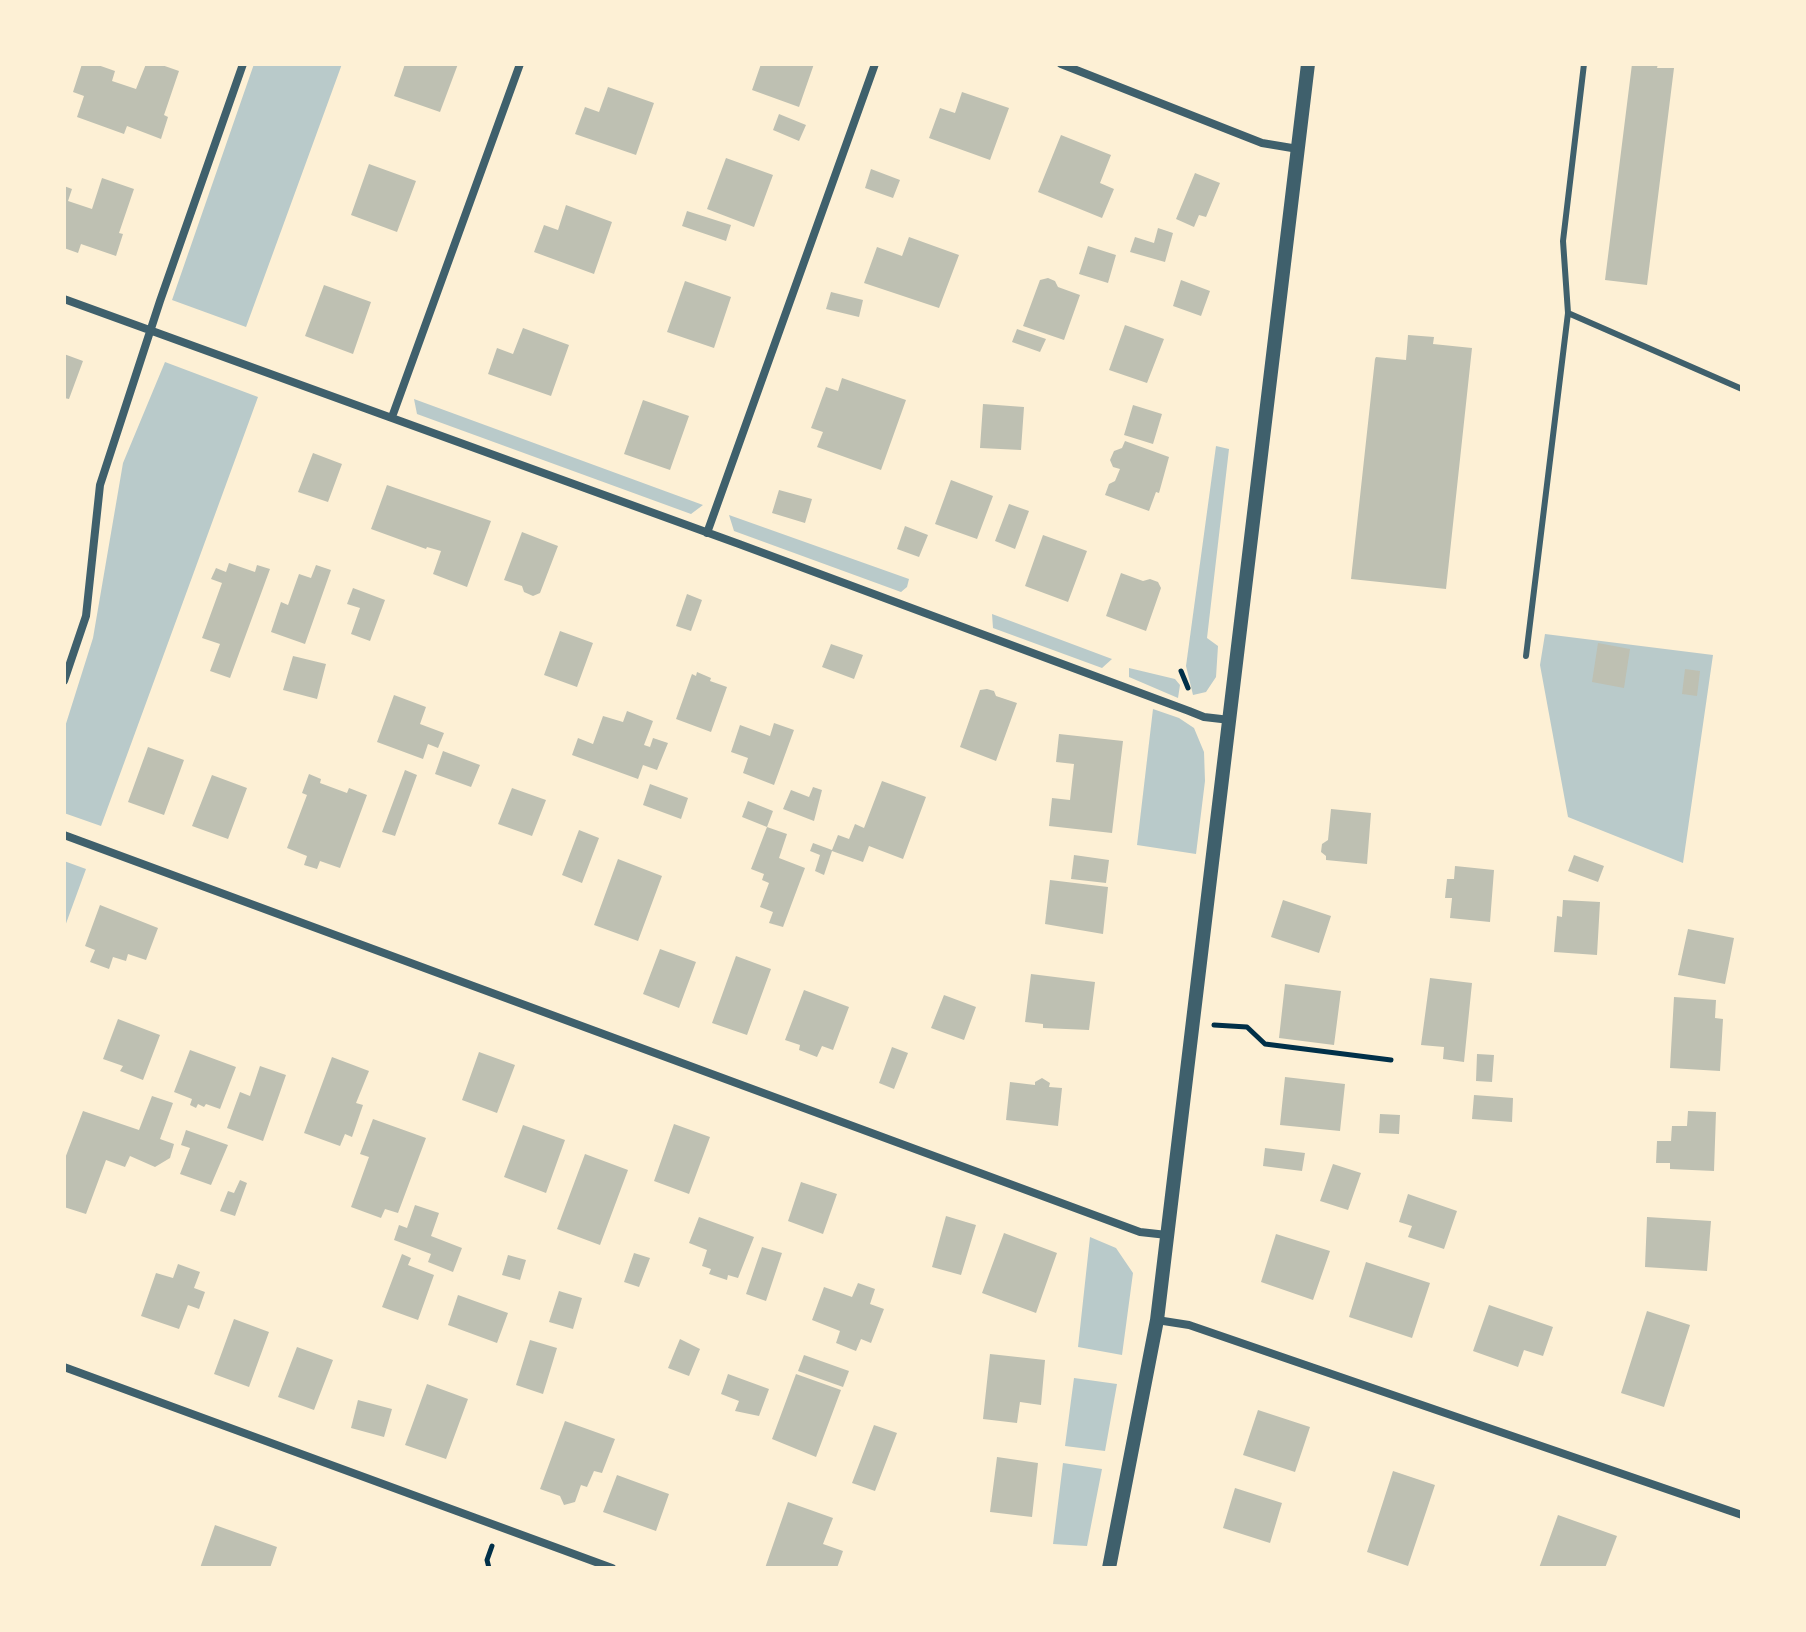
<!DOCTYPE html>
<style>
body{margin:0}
#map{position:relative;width:1806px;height:1632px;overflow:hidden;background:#fdf0d5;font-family:Commissioner,sans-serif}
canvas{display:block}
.frame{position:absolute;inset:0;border:66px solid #fdf0d5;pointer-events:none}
</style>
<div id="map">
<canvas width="1806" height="1632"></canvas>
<div class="frame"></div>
</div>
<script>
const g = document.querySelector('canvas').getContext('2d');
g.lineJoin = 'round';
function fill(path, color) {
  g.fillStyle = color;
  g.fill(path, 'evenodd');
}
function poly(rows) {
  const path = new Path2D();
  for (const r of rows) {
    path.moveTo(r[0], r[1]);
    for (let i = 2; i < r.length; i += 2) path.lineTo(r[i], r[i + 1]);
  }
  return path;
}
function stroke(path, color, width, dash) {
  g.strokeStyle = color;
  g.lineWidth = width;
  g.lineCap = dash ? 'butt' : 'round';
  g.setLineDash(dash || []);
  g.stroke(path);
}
fill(poly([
 [254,64,342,64,246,327,172,300],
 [165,362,258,397,101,826,64,813,64,730,93,638,123,463],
 [414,399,703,505,691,514,417,414],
 [1216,446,1229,449,1207,638,1218,646,1216,677,1206,692,1193,695,1186,666],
 [729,515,909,579,907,587,901,592,734,531],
 [992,614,1112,659,1102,668,993,628],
 [1545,634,1713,655,1683,863,1568,817,1540,665],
 [1129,668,1175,679,1180,685,1178,698,1129,677],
 [1153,709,1179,718,1194,728,1204,752,1205,781,1196,854,1137,845],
 [64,861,86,869,64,929],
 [1090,1237,1116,1248,1133,1273,1122,1355,1078,1347],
 [1074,1378,1117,1384,1105,1451,1065,1446],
 [1063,1463,1102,1469,1087,1546,1053,1544]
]), '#b9caca');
fill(poly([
 [82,64,95,64,115,71,112,81,136,89,146,64,159,64,179,71,164,115,168,117,161,139,127,126,124,134,77,117,84,96,73,92],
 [405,64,458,64,440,112,394,96],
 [761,64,814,64,799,107,752,90],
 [1632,64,1658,64,1657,68,1674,68,1647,285,1605,280],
 [608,87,654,103,636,155,575,134,585,107,599,112],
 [962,92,1009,108,990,160,929,138,940,108,955,113],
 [779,114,806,125,799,141,773,130],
 [1061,135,1111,155,1100,183,1114,189,1102,218,1038,192],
 [726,158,773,175,754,227,707,209],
 [369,164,416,181,397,232,351,215],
 [871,169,900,180,893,198,865,188],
 [1195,173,1220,183,1206,217,1199,215,1194,227,1176,219],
 [102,178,134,189,119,233,123,234,116,256,81,244,78,253,64,248,64,186,72,189,68,201,92,209],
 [566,205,612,222,594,274,534,252,544,225,558,230],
 [687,211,731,225,726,241,682,226],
 [1158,228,1173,233,1165,262,1130,252,1135,237,1154,243],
 [909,237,959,255,939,308,864,283,877,247,902,256],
 [1088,246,1116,255,1108,283,1079,274],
 [1048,278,1055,281,1058,287,1080,295,1064,340,1023,326,1040,280],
 [1181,280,1210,291,1201,316,1173,306],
 [685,281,731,297,714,348,667,332],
 [324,285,371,302,353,354,305,336],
 [831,292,863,300,859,317,826,309],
 [1125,325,1164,339,1147,383,1109,370],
 [523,328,569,345,551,396,488,374,497,348,513,354],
 [1017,329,1046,339,1040,352,1012,342],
 [1408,335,1434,337,1433,344,1472,348,1446,589,1351,579,1375,359,1376,357,1406,360],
 [64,354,83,361,69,399,64,398],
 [842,378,906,400,881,470,817,447,823,432,811,428,826,387,838,391],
 [643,400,689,416,670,470,624,454],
 [983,404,1024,407,1021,450,980,448],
 [1133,405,1162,414,1153,444,1124,435],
 [1125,441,1169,457,1159,493,1156,492,1149,511,1105,495,1109,484,1115,481,1120,469,1113,467,1110,460,1114,451,1122,448],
 [313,453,342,464,328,502,298,492],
 [951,480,993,496,977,539,935,524],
 [387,485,491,521,467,587,433,574,441,551,427,547,426,549,371,529],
 [779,490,812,499,805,523,772,513],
 [1009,504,1029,511,1015,549,995,541],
 [905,526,928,535,919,557,897,549],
 [522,532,558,546,540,593,533,596,524,592,522,586,504,580],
 [1043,535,1087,551,1068,602,1025,586],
 [229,563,255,572,257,565,270,569,230,678,210,671,220,644,202,638,222,583,211,579,216,568,226,572],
 [316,565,331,570,305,644,271,632,281,602,288,605,299,574,311,578],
 [1121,573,1143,581,1150,579,1158,582,1161,588,1146,631,1106,616],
 [353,588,385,600,370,641,351,634,360,608,347,604],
 [687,594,702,600,691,631,676,626],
 [560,631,593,643,577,687,544,675],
 [1598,643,1630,649,1624,688,1592,682],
 [831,644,863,655,854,679,822,667],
 [293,656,326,664,317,699,283,690],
 [1685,669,1700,671,1697,696,1682,694],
 [697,672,711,678,710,681,727,687,711,732,676,719,692,674,696,676],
 [987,689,994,691,996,696,1017,703,996,761,960,747,980,690],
 [394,695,426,707,420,724,444,733,438,748,428,744,423,759,377,742],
 [627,711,653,721,644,745,650,747,653,738,668,743,657,770,643,765,638,779,572,755,578,738,593,744,603,716,623,722],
 [774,723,794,730,774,785,743,773,748,758,731,752,740,725,770,736],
 [1059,734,1123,741,1112,833,1049,826,1052,798,1070,800,1074,764,1056,762],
 [148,747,184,760,164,815,128,802],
 [443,751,480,765,471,787,435,774],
 [405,770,417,775,395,836,382,832],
 [309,774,321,779,320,783,347,793,349,788,367,795,340,868,320,861,317,869,304,865,307,856,287,848,307,795,302,793],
 [212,775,247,788,228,839,192,826],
 [882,781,926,797,903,859,869,846,863,862,832,851,824,875,815,871,820,855,810,851,813,843,832,850,838,835,849,839,855,824,864,828],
 [650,784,688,798,681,819,643,805],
 [813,787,822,790,814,821,783,809,791,790,809,797],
 [512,788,546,800,532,836,498,824],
 [748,801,773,811,767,827,787,834,779,858,805,868,783,927,769,923,773,912,760,907,769,883,762,880,764,874,751,869,767,827,742,817],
 [1331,809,1371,813,1367,864,1326,860,1326,856,1321,852,1322,844,1328,840],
 [579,830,599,838,582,883,562,875],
 [1074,855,1109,860,1106,883,1071,879],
 [1574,855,1604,866,1598,882,1568,871],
 [618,859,662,876,638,941,594,925],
 [1455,866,1494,870,1490,922,1450,918,1452,898,1445,898,1447,879,1454,879],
 [1050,880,1108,887,1103,934,1045,924],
 [1283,900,1331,916,1319,953,1271,937],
 [1563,900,1600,902,1597,955,1554,952,1557,916,1562,917],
 [100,905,158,928,146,960,128,954,126,961,113,957,109,969,90,962,95,950,85,946],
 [1688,929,1734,938,1725,984,1678,975],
 [660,949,696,962,679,1008,643,994],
 [736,956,771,969,747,1035,712,1023],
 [1031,974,1095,982,1089,1030,1043,1028,1043,1024,1025,1022],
 [1430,978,1472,983,1464,1062,1443,1059,1444,1047,1421,1045],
 [1285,984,1341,991,1334,1045,1279,1038],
 [804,990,849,1007,833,1050,822,1046,817,1057,799,1050,800,1045,785,1040],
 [944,995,976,1007,964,1040,931,1028],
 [1674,997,1716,1000,1715,1018,1723,1019,1720,1071,1670,1068],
 [118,1019,160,1035,143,1080,120,1071,123,1066,103,1059],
 [892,1047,908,1053,894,1089,879,1083],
 [190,1050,236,1067,220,1109,206,1104,204,1107,198,1104,196,1108,190,1105,192,1099,174,1092],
 [479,1052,515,1065,497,1113,462,1100],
 [1477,1054,1494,1055,1492,1082,1476,1081],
 [332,1057,369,1071,356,1103,363,1105,352,1137,345,1134,340,1146,304,1133],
 [260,1066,286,1075,263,1141,227,1128,240,1092,250,1096],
 [1285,1077,1345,1084,1340,1131,1280,1125],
 [1042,1078,1050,1083,1049,1087,1062,1088,1058,1126,1006,1120,1010,1082,1035,1085,1035,1082],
 [1474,1095,1513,1098,1512,1122,1472,1119],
 [152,1096,173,1103,160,1139,174,1144,170,1158,155,1167,130,1156,125,1167,106,1160,86,1214,64,1207,64,1161,83,1111,139,1130],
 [1688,1111,1716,1112,1714,1171,1670,1169,1670,1163,1656,1163,1657,1141,1671,1141,1672,1126,1687,1126],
 [1380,1114,1400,1115,1399,1134,1379,1133],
 [373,1119,426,1138,398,1213,385,1209,381,1218,351,1207,369,1157,360,1154],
 [674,1124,710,1137,689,1194,654,1181],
 [523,1125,565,1140,546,1193,504,1177],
 [186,1130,228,1145,211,1185,180,1174,190,1148,181,1145],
 [1265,1148,1305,1153,1302,1171,1263,1166],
 [585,1154,628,1170,600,1245,557,1229],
 [1333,1164,1361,1173,1348,1210,1320,1201],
 [240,1180,247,1183,235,1216,220,1211,228,1191,234,1193],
 [801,1182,837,1194,823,1234,788,1221],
 [1408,1194,1457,1211,1444,1249,1408,1237,1412,1226,1399,1222],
 [415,1205,439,1213,431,1236,462,1248,453,1272,428,1262,431,1254,394,1240,399,1225,407,1228],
 [946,1216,976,1225,961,1275,932,1267],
 [699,1217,754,1237,738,1278,728,1275,727,1280,709,1274,711,1269,702,1266,707,1250,689,1243],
 [1647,1217,1711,1221,1707,1271,1645,1267],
 [1004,1233,1057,1253,1036,1313,982,1293],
 [1276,1234,1330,1251,1313,1300,1261,1282],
 [762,1247,782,1253,766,1301,746,1294],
 [634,1253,650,1258,639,1287,624,1282],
 [402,1254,411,1258,408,1265,434,1275,418,1320,382,1307],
 [508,1255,526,1260,520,1280,502,1275],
 [1366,1262,1430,1283,1412,1338,1349,1317],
 [178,1264,200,1272,194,1288,205,1292,199,1309,188,1305,179,1329,141,1316,156,1273,173,1278],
 [858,1283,875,1289,870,1304,884,1309,871,1343,861,1339,856,1351,836,1343,840,1331,812,1320,824,1287,852,1297],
 [559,1291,582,1298,573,1329,549,1322],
 [458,1295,508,1313,497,1343,448,1325],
 [1489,1305,1553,1327,1543,1356,1524,1350,1518,1367,1473,1351],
 [1647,1311,1690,1325,1664,1407,1621,1393],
 [234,1319,269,1332,249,1387,214,1374],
 [680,1339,700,1349,689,1376,668,1368],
 [530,1340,557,1348,543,1394,516,1385],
 [297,1347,333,1360,314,1410,278,1397],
 [990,1354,1045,1360,1041,1405,1020,1402,1017,1423,983,1419],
 [804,1355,849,1371,843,1387,798,1371],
 [728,1374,769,1389,759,1416,735,1411,739,1401,721,1394],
 [796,1374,841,1390,816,1457,772,1439],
 [427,1384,468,1399,446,1459,405,1445],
 [358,1400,392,1409,384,1437,351,1428],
 [1258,1410,1310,1427,1295,1472,1243,1455],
 [565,1421,615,1439,602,1473,594,1471,587,1487,581,1485,575,1502,564,1505,560,1496,540,1489],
 [874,1425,897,1433,875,1491,852,1483],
 [997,1457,1038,1463,1032,1517,990,1512],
 [1393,1471,1435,1485,1408,1566,1367,1552],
 [617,1475,669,1494,656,1531,603,1512],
 [1235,1488,1282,1503,1270,1543,1223,1528],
 [788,1502,833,1518,823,1544,843,1551,837,1568,765,1568],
 [1558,1515,1617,1536,1605,1568,1539,1568],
 [215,1525,277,1547,270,1568,200,1568]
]), '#bec0b2');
stroke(poly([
 [1181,671,1188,688],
 [1214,1025,1247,1027,1265,1044,1391,1060],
 [489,1568,487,1560,492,1546]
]), '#003049', 5);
stroke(poly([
 [1568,313,1742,389],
 [1526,656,1568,313,1563,241,1584,64]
]), '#3f606c', 6);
stroke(poly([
 [1061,64,1262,143,1298,149],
 [64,299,739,544,1189,711,1204,717,1230,720],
 [392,417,520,64],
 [707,533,875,64],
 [64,681,86,616,100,485,160,301,243,64],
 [64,835,1140,1232,1167,1235],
 [1157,1320,1189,1325,1742,1515],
 [64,1367,612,1568]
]), '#3f606c', 8);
stroke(poly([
 [1109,1568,1157,1320,1308,64]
]), '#3f606c', 14);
</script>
